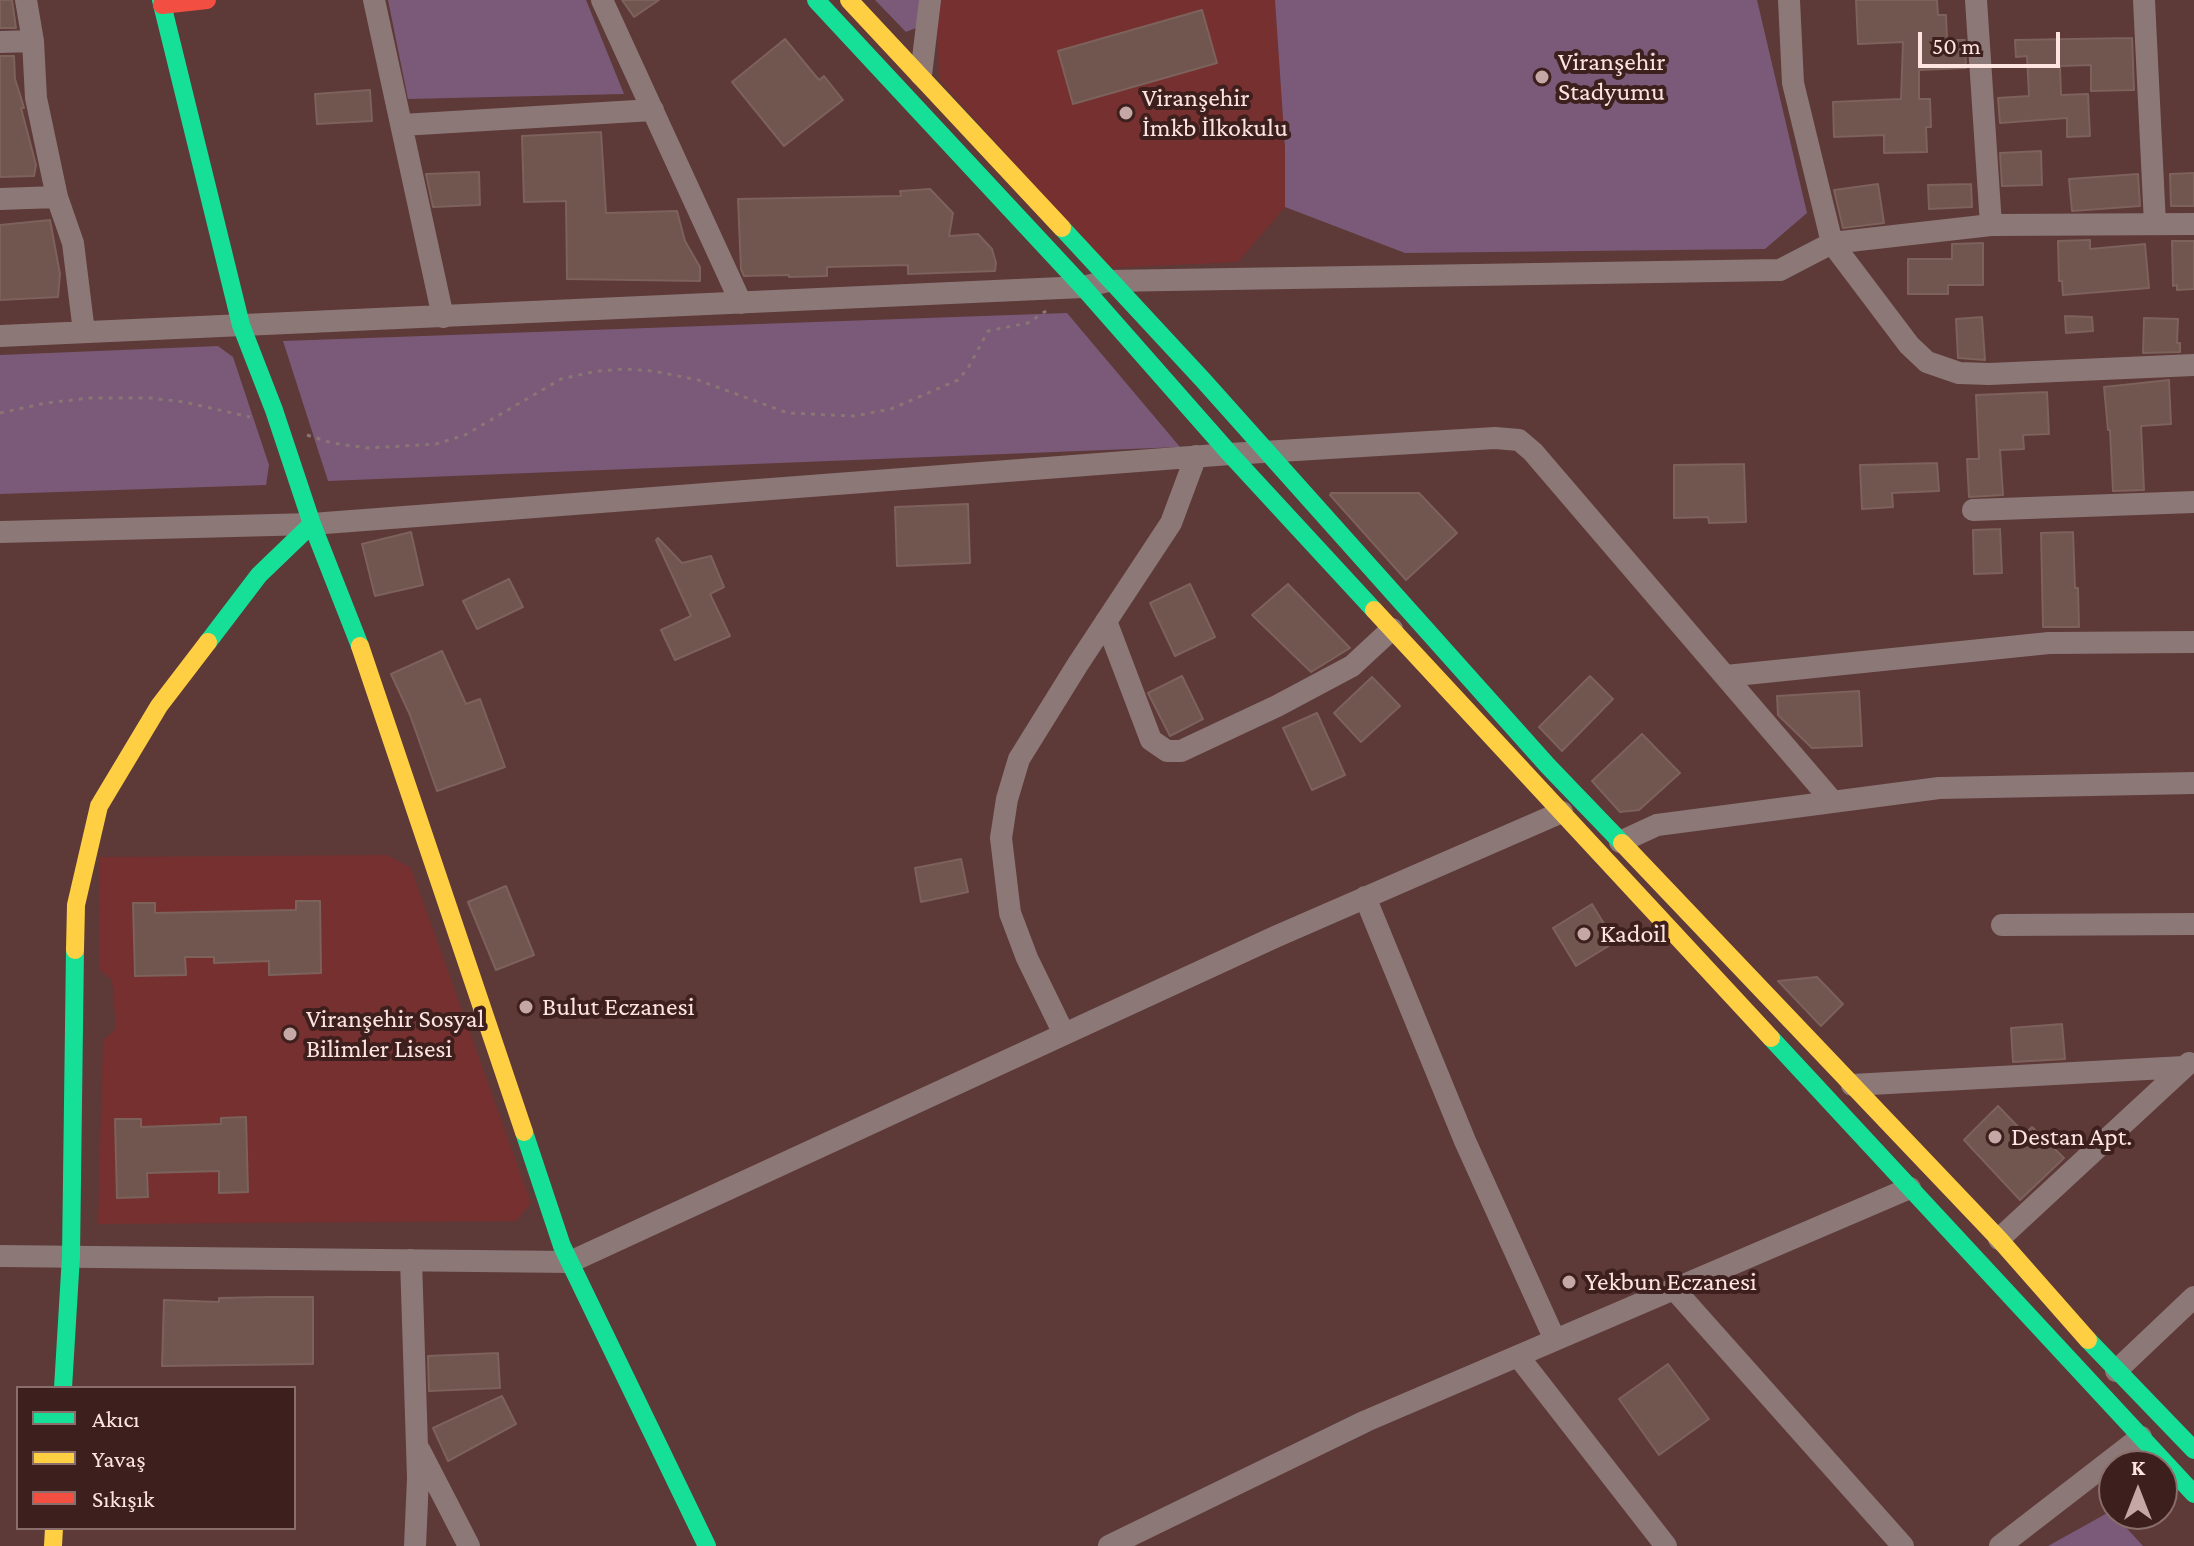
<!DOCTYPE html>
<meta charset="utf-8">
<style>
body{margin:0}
#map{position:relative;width:2194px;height:1546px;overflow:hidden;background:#5d3938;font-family:"Crimson Pro",serif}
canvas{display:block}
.legend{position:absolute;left:16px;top:1386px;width:280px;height:144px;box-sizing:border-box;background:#3d1f1d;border:2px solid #8a6e6b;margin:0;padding:10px 14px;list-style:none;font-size:24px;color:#fde4e1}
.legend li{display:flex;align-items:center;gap:16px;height:40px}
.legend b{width:40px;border:2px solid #8a6e6b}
.north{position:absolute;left:2098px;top:1450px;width:80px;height:80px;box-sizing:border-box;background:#3d1f1d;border:2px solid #8a6e6b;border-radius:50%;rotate:0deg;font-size:22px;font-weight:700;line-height:32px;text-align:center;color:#fde4e1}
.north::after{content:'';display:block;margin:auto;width:28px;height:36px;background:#c5a8a6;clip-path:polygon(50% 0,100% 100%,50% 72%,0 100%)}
.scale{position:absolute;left:1918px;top:32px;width:142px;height:36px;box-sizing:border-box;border:4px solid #fde4e1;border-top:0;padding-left:10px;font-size:24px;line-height:28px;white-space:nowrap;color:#fde4e1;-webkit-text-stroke:6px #3d1f1d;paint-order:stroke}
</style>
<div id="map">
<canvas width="2194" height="1546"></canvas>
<ul class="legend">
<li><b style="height:10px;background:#16e098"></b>Akıcı</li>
<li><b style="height:10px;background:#ffcf43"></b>Yavaş</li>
<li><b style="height:10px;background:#f24e42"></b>Sıkışık</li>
</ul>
<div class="north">K</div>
<div class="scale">50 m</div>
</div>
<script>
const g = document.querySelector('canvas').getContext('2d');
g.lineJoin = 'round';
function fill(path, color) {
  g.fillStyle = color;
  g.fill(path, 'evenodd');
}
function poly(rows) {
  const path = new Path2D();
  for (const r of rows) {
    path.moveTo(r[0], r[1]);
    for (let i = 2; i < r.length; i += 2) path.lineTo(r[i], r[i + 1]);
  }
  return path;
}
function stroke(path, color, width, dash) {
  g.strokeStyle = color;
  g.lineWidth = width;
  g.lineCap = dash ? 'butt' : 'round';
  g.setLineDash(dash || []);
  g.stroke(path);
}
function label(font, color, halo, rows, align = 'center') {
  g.font = font + ' "Crimson Pro",serif';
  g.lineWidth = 8;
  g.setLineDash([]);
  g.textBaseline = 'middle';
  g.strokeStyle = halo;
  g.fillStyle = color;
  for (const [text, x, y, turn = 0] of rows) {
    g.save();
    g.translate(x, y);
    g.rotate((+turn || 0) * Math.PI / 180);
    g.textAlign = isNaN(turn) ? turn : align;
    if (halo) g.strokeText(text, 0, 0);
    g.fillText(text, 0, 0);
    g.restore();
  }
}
fill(poly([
 [937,0,1275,0,1285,148,1285,207,1238,262,1108,268,939,79],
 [387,855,411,868,531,1203,516,1221,98,1224,103,1040,116,1029,112,980,99,969,100,857]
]), '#76302f');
fill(poly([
 [388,0,586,0,624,94,408,99],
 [875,0,920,0,921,26,906,32],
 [1275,0,1757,0,1807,213,1765,249,1405,253,1285,207,1285,148],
 [1067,313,1180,447,328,481,283,341],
 [218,346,233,357,269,465,266,485,0,494,0,355],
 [2111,1511,2143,1546,2048,1546]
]), '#7a5a78');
const building = poly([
 [0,0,12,0,16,28,0,28,0,0],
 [622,0,659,0,634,17,622,0],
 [1856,0,1937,0,1938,15,1946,15,1947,40,1965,40,1966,68,1919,70,1919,99,1930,99,1931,127,1926,127,1927,152,1884,153,1884,135,1834,137,1833,102,1901,99,1903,42,1858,44,1856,0],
 [1202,10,1217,63,1073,104,1058,51,1202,10],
 [2132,38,2134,90,2091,91,2091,65,2060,66,2061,95,2088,94,2090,136,2067,137,2067,118,2000,123,1998,98,2029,96,2027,56,2016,57,2015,40,2132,38],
 [785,39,819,80,824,76,843,100,784,146,732,82,785,39],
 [0,56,14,56,15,79,22,101,24,108,21,108,36,165,34,176,0,177,0,56],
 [370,90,372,121,317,124,315,94,370,90],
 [601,132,606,213,677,211,685,241,700,267,700,281,567,279,566,201,524,202,522,136,601,132],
 [2041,151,2042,185,2002,186,2000,153,2041,151],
 [479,172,480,205,433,207,426,174,479,172],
 [2194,173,2194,206,2171,206,2170,174,2194,173],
 [2138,174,2140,206,2072,211,2069,179,2138,174],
 [1878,184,1884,223,1843,228,1834,190,1878,184],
 [1971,184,1972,207,1929,209,1928,185,1971,184],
 [930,189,953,213,949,236,978,234,992,249,996,263,995,271,908,274,908,265,827,267,827,276,789,277,789,275,744,276,741,269,738,199,901,196,900,191,930,189],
 [50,220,60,274,58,297,0,300,0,225,50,220],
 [2090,240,2090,249,2145,244,2149,288,2063,295,2062,281,2059,281,2058,241,2090,240],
 [2172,241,2194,241,2194,289,2177,290,2177,285,2173,286,2172,241],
 [1983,243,1983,285,1948,285,1948,294,1908,294,1908,259,1952,259,1952,244,1983,243],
 [2065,316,2092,317,2093,331,2066,333,2065,316],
 [1982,317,1985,360,1958,358,1956,319,1982,317],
 [2144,318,2178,319,2177,343,2180,343,2180,352,2143,353,2144,318],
 [2169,380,2171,424,2141,426,2144,490,2113,491,2110,430,2108,430,2104,387,2169,380],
 [2047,392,2049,434,2023,435,2024,449,2000,450,2003,495,1969,497,1967,459,1979,459,1976,395,2047,392],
 [1937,463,1939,491,1892,493,1893,507,1862,509,1860,465,1937,463],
 [1744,464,1746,522,1709,523,1708,517,1674,518,1674,465,1744,464],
 [1331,493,1419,493,1457,533,1406,580,1330,495,1331,493],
 [968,504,970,563,897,566,895,507,968,504],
 [2000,529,2002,573,1974,574,1973,530,2000,529],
 [411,532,423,585,375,596,362,544,411,532],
 [2073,532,2075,588,2078,588,2079,627,2043,627,2041,533,2073,532],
 [658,538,682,563,711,556,724,587,710,594,730,636,675,660,661,630,691,616,656,540,658,538],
 [509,579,523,607,477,629,463,601,509,579],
 [1190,584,1215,637,1175,656,1150,603,1190,584],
 [1288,584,1350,648,1311,672,1252,615,1288,584],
 [442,651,466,704,480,699,505,767,437,791,410,715,391,674,442,651],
 [1182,676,1203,719,1170,736,1148,693,1182,676],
 [1590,676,1613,699,1562,751,1539,727,1590,676],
 [1372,677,1400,706,1361,742,1334,713,1372,677],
 [1859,691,1862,746,1812,748,1778,715,1777,696,1859,691],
 [1317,713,1345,775,1312,790,1283,728,1317,713],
 [1642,734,1680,773,1639,810,1620,812,1592,781,1642,734],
 [961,859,968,892,921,902,915,868,961,859],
 [506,886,534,955,496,970,468,902,506,886],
 [296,901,320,901,321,973,269,975,269,961,214,963,214,957,185,957,186,975,135,976,133,903,155,903,155,913,296,910,296,901],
 [1592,904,1615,942,1576,966,1553,928,1592,904],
 [1817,977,1843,1004,1821,1026,1778,981,1817,977],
 [2062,1024,2065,1059,2013,1062,2011,1028,2062,1024],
 [1998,1106,2025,1134,2032,1127,2064,1158,2020,1200,1964,1140,1998,1106],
 [246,1117,248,1192,219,1193,219,1171,147,1173,148,1197,117,1198,115,1119,141,1119,141,1127,221,1124,221,1118,246,1117],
 [269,1297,313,1297,313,1364,162,1366,164,1300,219,1302,219,1298,269,1297],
 [498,1353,500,1388,429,1391,428,1356,498,1353],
 [1668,1364,1709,1419,1659,1455,1619,1399,1668,1364],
 [502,1396,516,1424,448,1461,433,1428,502,1396]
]);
fill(building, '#71554f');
stroke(building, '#7d615b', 2);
stroke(poly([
 [0,413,46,403,90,398,151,398,184,402,250,417],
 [307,435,332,443,368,448,436,444,465,435,561,379,597,371,626,369,653,371,698,380,788,413,854,416,891,409,958,380,968,368,988,331,1028,323,1049,309]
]), '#897574', 3, [4, 6]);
stroke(poly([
 [26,0,33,41,36,98,57,197,73,243,84,332],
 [374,0,443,317],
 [602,0,741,303],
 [1789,0,1793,83,1832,243,1909,345,1927,362,1959,373,1989,374,2194,365],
 [1976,0,1991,225],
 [2144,0,2155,224],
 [0,42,33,41],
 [921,75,930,0],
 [402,125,653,110],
 [0,199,57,197],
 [0,336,1083,287,1108,281,1780,270,1832,243,1991,225,2194,224],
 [1973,510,2194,502],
 [0,532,312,524,1230,454,1495,438,1519,440,1533,452,1833,802],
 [1106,621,1151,740,1167,751,1181,751,1277,706,1352,666,1392,629],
 [1726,676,2049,643,2194,642],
 [1620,842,1657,825,1939,788,2194,783],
 [1365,897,1465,1141,1555,1340],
 [2002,925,2194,924],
 [1064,1034,1027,958,1010,913,1001,838,1007,799,1019,759,1078,664,1171,523,1196,456],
 [1852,1085,2184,1067],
 [1999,1239,2189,1063],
 [0,1256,570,1262,1275,937,1562,812],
 [411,1260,418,1478,415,1546],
 [1674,1289,1903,1546],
 [1518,1356,1666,1546],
 [2116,1371,2194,1297],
 [420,1451,469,1546],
 [1109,1546,1366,1421,1910,1188],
 [2000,1546,2141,1437]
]), '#8b7877', 22);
stroke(poly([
 [161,0,241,325,274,410,312,524,360,646],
 [816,0,1083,287,1230,454,1374,610],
 [1062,228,1203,380,1548,766,1622,843],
 [208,642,259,575,312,524],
 [1771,1038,2194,1494],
 [524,1132,562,1246,707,1546],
 [2088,1340,2194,1450],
 [63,1388,71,1256,75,950]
]), '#16e098', 18);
stroke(poly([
 [849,0,1062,228],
 [1374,610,1771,1038],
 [360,646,524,1132],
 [1622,843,1999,1239,2088,1340],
 [75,950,76,905,99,806,159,706,208,642],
 [53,1546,54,1528]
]), '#ffcf43', 18);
stroke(poly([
 [162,5,207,0]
]), '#f24e42', 18);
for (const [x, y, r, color] of [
 [1542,77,8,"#c5a8a6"],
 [1126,113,8,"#c5a8a6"],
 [1584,934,8,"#c5a8a6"],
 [526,1007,8,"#c5a8a6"],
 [290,1034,8,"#c5a8a6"],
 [1995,1137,8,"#c5a8a6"],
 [1569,1282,8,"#c5a8a6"]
]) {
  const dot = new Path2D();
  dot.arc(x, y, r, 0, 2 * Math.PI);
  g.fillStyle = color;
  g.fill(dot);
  stroke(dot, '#3d1f1d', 3);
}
label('26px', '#fde4e1', '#3d1f1d', [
 ["Viranşehir",1558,62],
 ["Stadyumu",1558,92],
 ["Viranşehir",1142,98],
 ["İmkb İlkokulu",1142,128],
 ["Kadoil",1600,934],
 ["Bulut Eczanesi",542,1007],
 ["Viranşehir Sosyal",306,1019],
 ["Bilimler Lisesi",306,1049],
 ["Destan Apt.",2011,1137],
 ["Yekbun Eczanesi",1585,1282]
], 'left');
</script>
